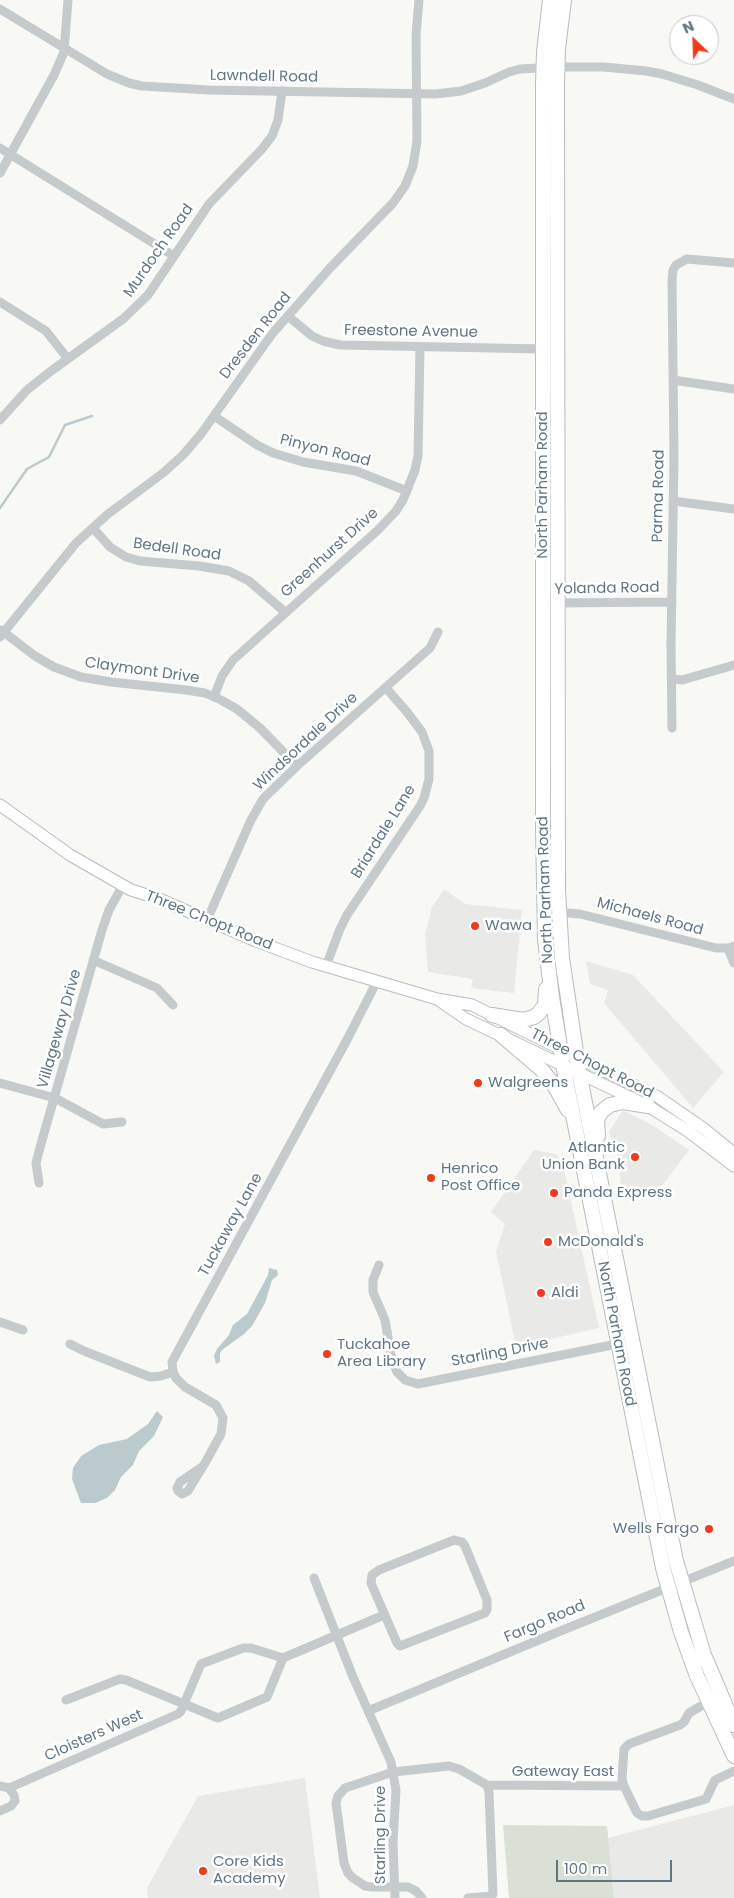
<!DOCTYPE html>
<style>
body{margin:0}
#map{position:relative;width:734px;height:1898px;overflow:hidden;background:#f8f8f5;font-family:Poppins,sans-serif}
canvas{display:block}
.north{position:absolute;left:669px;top:15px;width:50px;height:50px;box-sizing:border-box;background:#fff;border:1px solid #bfc8cd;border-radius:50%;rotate:336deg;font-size:14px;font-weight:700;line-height:20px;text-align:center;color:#607682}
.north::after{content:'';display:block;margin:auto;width:18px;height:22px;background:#f13b1b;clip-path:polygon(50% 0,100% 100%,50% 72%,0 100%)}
.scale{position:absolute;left:556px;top:1860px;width:116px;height:22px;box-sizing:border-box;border:2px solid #607682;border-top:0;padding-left:6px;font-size:15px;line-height:18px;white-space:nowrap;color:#607682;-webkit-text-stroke:4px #fff;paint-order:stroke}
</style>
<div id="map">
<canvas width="734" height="1898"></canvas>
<div class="north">N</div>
<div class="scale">100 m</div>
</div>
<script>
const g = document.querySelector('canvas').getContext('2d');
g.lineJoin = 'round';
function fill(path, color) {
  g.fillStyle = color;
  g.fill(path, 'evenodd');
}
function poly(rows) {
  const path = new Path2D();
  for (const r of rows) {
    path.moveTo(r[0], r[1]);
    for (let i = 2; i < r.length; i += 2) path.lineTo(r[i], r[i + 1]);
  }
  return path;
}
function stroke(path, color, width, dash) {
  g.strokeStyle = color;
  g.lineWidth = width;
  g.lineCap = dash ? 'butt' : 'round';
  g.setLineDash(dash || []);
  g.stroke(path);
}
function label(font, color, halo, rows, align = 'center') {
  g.font = font + ' Poppins,sans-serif';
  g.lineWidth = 5;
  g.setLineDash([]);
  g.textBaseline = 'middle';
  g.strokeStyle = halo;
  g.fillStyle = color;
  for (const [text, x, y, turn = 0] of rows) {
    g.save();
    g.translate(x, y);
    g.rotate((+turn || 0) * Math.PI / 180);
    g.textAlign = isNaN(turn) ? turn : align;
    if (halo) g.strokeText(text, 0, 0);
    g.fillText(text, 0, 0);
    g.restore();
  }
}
fill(poly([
 [444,889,465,904,522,910,514,993,471,988,473,979,428,972,425,935,432,907],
 [586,961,633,975,724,1072,693,1108,604,1003,608,990,590,984],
 [623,1110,654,1126,689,1150,658,1191,622,1197,618,1156,609,1132],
 [534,1150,555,1154,562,1161,599,1328,516,1347,496,1251,505,1224,491,1212],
 [305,1778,320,1898,148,1898,147,1888,198,1796],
 [734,1805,734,1898,614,1898,608,1838]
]), '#e9e9e8');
fill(poly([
 [503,1825,607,1826,614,1898,509,1898]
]), '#dae0d5');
fill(poly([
 [269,1268,277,1270,278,1275,272,1280,265,1303,252,1326,244,1334,222,1350,220,1354,220,1362,216,1364,214,1356,217,1349,229,1335,233,1325,247,1314,268,1275],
 [157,1411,163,1417,154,1436,139,1451,133,1465,121,1477,115,1490,107,1498,95,1503,81,1503,72,1479,73,1468,81,1456,99,1445,127,1439,148,1424]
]), '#bbcacd');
stroke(poly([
 [0,508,27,469,49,457,65,425,92,416]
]), '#bbcacd', 2.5);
const major = poly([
 [0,805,70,855,131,890,157,898,256,941,312,962,437,999,472,1005,492,1015,658,1097,703,1128,730,1150,734,1156],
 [440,1001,466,1019,648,1106,688,1131,734,1166]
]);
const highway = poly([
 [550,0,544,52,543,85,543,829,545,940,552,997,563,1065,663,1568,681,1632,697,1676,734,1756],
 [564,0,558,49,557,82,558,890,562,958,579,1072,676,1561,704,1655,734,1725],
 [492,1015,523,1020,534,1017,539,1013,545,1005,546,989],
 [501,1035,542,1070,554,1085,568,1110],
 [598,1136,597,1120,601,1112,610,1105,623,1102,648,1106]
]);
stroke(major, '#b8bdc0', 13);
stroke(highway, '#b9bdc0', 16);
stroke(poly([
 [0,9,107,74,129,83,142,86,209,90,436,94,461,91,485,83,509,72,520,69,557,67,604,67,646,71,662,74,698,85,734,99],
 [0,148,174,256],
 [0,173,54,75,64,52,68,0],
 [0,302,46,331,68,359],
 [288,316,312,336,323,341,340,345,543,349],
 [673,380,734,389],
 [214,416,257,445,273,453,303,462,356,471,407,491],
 [0,420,27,390,51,371,123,319,148,295,209,204,262,149,272,136,278,120,282,91],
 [673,501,734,509],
 [93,528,110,547,126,557,140,561,199,566,229,571,249,581,285,612],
 [555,603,672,602],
 [1,630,35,656,54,667,81,677,111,682,186,690,205,693,221,700,237,709,260,728,297,766],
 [0,637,76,543,108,514,163,473,183,455,201,434,272,334,330,268,393,203,405,186,413,166,417,141,416,35,419,0],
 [672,679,682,680,734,665],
 [214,697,222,676,233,660,378,530,396,511,403,500,415,470,418,456,420,347],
 [672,728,671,645,674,457,672,280,673,270,676,265,687,259,734,263],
 [544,911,580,914,716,948,728,948,734,946],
 [207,920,251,820,263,799,297,766,430,648,438,632],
 [728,948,734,963],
 [93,960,157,988,173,1005],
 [326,966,340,929,347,915,420,806,424,798,429,779,429,751,422,732,407,712,386,688],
 [0,1083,55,1098,103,1124,122,1122],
 [39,1183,36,1163,41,1144,102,930,109,910,123,885],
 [379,1265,373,1280,373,1292,385,1320,392,1360,397,1372,405,1380,418,1384,622,1343],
 [0,1322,23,1330],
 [70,1344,84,1351,150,1377,161,1376,173,1372],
 [202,1467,180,1482,177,1488,178,1491,182,1494,188,1491,205,1463,221,1434,223,1418,216,1405,185,1387,176,1378,173,1372,172,1362,349,1036,377,981],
 [454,1540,462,1542,465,1546,487,1600,487,1610,485,1613,400,1646,397,1643,371,1583,372,1575,379,1570,454,1540],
 [314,1578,353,1677,391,1762,396,1790,393,1842,395,1898],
 [66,1700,120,1679,126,1680,218,1718,267,1697,283,1658],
 [708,1702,689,1713,684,1722,680,1725,629,1744,624,1749,622,1779,624,1786,637,1813,642,1816,648,1816,706,1799,715,1780,734,1771],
 [368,1711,558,1632,734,1561],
 [487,1785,624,1786],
 [0,1786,9,1788,14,1795,15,1801,11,1806,0,1811],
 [9,1788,178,1714,181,1711,201,1664,243,1648,251,1648,283,1658,384,1615],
 [422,1898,416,1891,408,1887,372,1887,365,1886,353,1878,348,1873,344,1863,336,1803,338,1796,345,1788,393,1772,449,1766,459,1769,487,1785,489,1792,493,1894,492,1896,468,1898]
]), '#c5cacd', 9);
stroke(major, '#fff', 11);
stroke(highway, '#fff', 14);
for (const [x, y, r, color] of [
 [475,926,5,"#f13b1b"],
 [478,1083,5,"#f13b1b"],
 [635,1157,5,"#f13b1b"],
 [431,1178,5,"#f13b1b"],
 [554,1193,5,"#f13b1b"],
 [548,1242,5,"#f13b1b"],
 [541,1293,5,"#f13b1b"],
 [327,1354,5,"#f13b1b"],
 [709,1529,5,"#f13b1b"],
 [203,1871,5,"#f13b1b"]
]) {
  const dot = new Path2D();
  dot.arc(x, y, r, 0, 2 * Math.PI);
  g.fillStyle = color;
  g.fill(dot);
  stroke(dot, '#fff', 2);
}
label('15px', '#607682', '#fff', [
 ["Lawndell Road",264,77,1],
 ["Murdoch Road",159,251,-55],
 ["Freestone Avenue",411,332,1],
 ["Dresden Road",256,336,-52],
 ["Pinyon Road",325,451,14],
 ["North Parham Road",543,485,-90],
 ["Parma Road",659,496,-89],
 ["Bedell Road",177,550,8],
 ["Greenhurst Drive",330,553,-42],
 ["Yolanda Road",607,589,-1],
 ["Claymont Drive",142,671,8],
 ["Windsordale Drive",306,742,-43],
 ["Briardale Lane",384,832,-58],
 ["North Parham Road",546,890,-92],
 ["Michaels Road",650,917,15],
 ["Three Chopt Road",209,921,22],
 ["Villageway Drive",60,1029,-74],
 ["Three Chopt Road",592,1064,27],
 ["Tuckaway Lane",231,1225,-61],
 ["North Parham Road",616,1334,79],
 ["Starling Drive",500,1353,-11],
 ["Fargo Road",545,1622,-23],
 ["Cloisters West",94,1736,-24],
 ["Gateway East",563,1772],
 ["Starling Drive",381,1835,-90]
]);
label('15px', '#607682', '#fff', [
 ["Wawa",485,926],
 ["Walgreens",488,1083],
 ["Atlantic",625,1148,"right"],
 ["Union Bank",625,1165,"right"],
 ["Henrico",441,1169],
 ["Post Office",441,1186],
 ["Panda Express",564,1193],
 ["McDonald's",558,1242],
 ["Aldi",551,1293],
 ["Tuckahoe",337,1345],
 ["Area Library",337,1362],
 ["Wells Fargo",699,1529,"right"],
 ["Core Kids",213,1862],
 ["Academy",213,1879]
], 'left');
</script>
